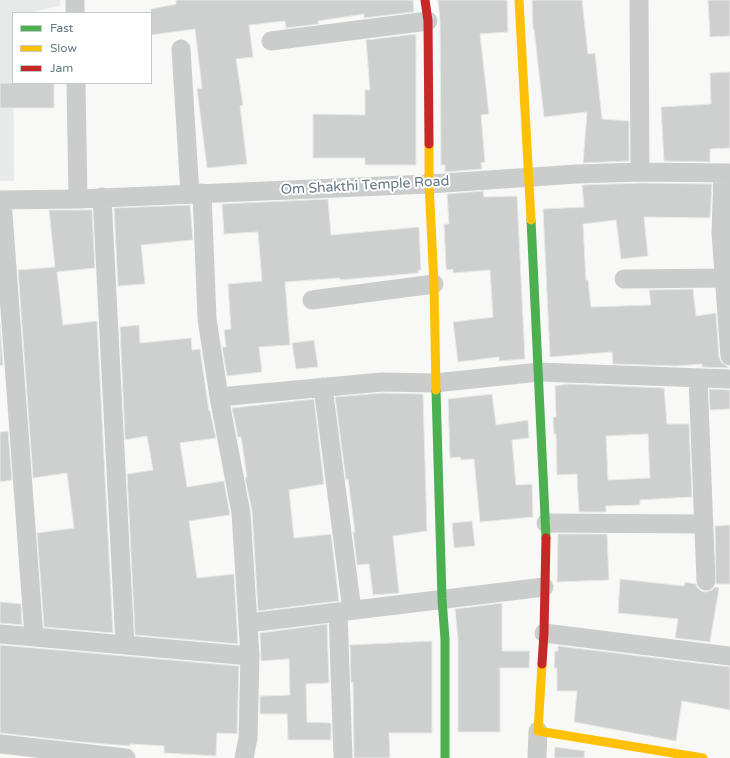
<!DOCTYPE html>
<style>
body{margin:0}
#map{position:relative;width:730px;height:758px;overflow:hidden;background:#f8f8f7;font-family:"Varela Round",sans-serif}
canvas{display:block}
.legend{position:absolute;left:12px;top:12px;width:140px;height:72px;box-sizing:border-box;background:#fff;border:1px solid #c1c9cd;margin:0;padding:5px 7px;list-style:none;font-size:12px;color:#637882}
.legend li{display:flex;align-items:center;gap:8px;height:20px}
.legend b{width:20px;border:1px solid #c1c9cd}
</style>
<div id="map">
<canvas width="730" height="758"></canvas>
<ul class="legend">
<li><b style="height:5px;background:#4caf50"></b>Fast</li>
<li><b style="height:5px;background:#ffc107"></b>Slow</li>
<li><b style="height:5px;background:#c62828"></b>Jam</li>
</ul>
</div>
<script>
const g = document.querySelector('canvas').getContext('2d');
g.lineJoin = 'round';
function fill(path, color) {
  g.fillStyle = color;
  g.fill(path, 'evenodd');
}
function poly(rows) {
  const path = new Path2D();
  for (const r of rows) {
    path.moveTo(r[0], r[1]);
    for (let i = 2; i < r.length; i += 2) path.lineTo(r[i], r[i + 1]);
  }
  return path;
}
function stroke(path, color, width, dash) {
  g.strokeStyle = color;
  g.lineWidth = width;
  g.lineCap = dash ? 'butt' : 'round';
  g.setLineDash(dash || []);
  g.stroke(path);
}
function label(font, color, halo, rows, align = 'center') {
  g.font = font + ' "Varela Round",sans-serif';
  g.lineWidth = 4;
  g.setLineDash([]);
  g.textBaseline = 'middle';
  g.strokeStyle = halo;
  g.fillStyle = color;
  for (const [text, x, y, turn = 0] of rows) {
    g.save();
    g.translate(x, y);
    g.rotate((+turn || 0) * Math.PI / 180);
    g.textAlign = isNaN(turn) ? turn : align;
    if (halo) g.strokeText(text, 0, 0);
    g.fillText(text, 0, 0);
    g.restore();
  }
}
fill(poly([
 [0,0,60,0,60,6,26,13,13,13,14,181,0,181]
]), '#e8eae9');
const building = poly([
 [176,0,413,0,414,12,364,18,364,14,318,21,319,24,286,28,285,21,249,25,253,57,236,59,243,105,240,106,247,164,207,168,197,89,202,88,195,29,151,35,151,9,176,4,176,0],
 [438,0,507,0,508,32,480,34,489,114,481,115,485,162,481,163,482,169,445,172,445,165,441,165,440,21,438,0],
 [532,0,582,0,588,54,595,53,602,119,629,121,629,161,583,163,587,112,544,117,534,29,533,29,532,0],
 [708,0,730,0,730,36,710,37,708,0],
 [416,34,416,165,365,165,365,158,313,158,313,114,365,115,365,90,370,90,366,40,416,34],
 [730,72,730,148,710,149,710,162,664,161,661,107,711,104,710,73,730,72],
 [0,83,54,83,54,108,0,108,0,83],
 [640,183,712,184,710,218,644,217,648,256,621,259,616,220,583,224,586,280,588,280,591,307,651,305,649,290,693,289,696,316,716,313,719,357,721,362,728,367,729,368,702,367,702,364,677,366,613,364,612,352,550,357,543,209,584,207,582,185,640,183],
 [483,191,484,197,517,196,525,359,499,361,499,357,458,362,453,322,493,317,490,270,453,273,453,269,447,270,446,268,444,224,449,224,447,194,483,191],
 [328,199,331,235,419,227,421,270,418,270,419,273,340,280,340,278,285,282,290,345,259,347,262,372,227,376,222,347,226,347,224,330,231,329,228,284,262,281,258,232,224,234,222,204,328,199],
 [190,205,193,240,141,245,145,284,118,286,114,208,190,205],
 [49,210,92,210,95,268,57,272,63,325,97,321,113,633,44,627,37,533,74,528,67,473,33,478,18,270,55,267,49,210],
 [0,323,3,365,0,366,0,323],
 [139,325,140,343,191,338,192,350,200,349,209,411,210,411,216,438,180,443,187,487,224,481,230,515,189,521,197,578,234,574,238,644,135,635,127,474,153,470,147,436,125,440,120,327,139,325],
 [314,340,318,367,296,369,292,343,314,340],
 [568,384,664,388,667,424,689,424,692,497,640,500,640,505,606,506,606,512,579,512,577,474,557,475,556,434,554,434,553,417,556,417,555,386,568,384],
 [648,434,650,478,608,480,606,436,648,434],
 [709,389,730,390,730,409,710,410,709,389],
 [382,393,423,394,427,531,393,536,399,593,373,595,369,564,357,565,353,532,355,532,348,479,346,480,335,397,382,393],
 [492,394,496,425,528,420,529,438,512,440,516,485,532,484,533,517,480,522,474,459,461,460,460,457,450,458,448,399,492,394],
 [314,399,324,484,289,490,294,538,331,534,339,601,258,611,252,511,245,478,247,477,241,437,238,437,232,408,314,399],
 [8,431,12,480,0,482,0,432,8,431],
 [472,521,475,546,454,548,452,523,472,521],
 [730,525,730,584,716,584,715,526,730,525],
 [558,534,607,534,609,580,557,582,558,534],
 [620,579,684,586,685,582,696,584,697,587,701,591,706,592,712,590,715,587,719,588,710,642,675,638,678,619,618,613,620,579],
 [0,602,21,604,22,625,0,623,0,602],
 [502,603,502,651,530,651,529,668,500,668,500,732,458,732,458,639,455,609,502,603],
 [327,624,329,683,306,684,307,722,331,723,331,740,288,740,287,714,260,714,260,696,290,695,289,659,261,661,260,633,327,624],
 [432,641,432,733,389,733,390,758,354,758,353,682,351,683,350,645,432,641],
 [0,645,239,666,237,734,217,733,216,756,164,753,164,746,130,744,130,746,81,742,0,733,0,645],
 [558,646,730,667,730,710,682,701,676,741,574,722,577,691,557,691,557,668,554,668,555,651,558,651,558,646],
 [555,747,585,751,584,758,554,758,555,747]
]);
fill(building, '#ced0d0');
stroke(building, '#e8e8e7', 1);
stroke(poly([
 [75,0,75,13],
 [639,0,640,172],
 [271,41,428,21],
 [181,49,190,194],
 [76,83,78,199],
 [723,173,721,233,730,356],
 [202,193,207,319,219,397,241,513,250,656,248,738,244,758],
 [102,197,125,645],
 [0,200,78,199,429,184,577,174,640,172,730,173],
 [2,200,34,637],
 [624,279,724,278],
 [312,300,434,284],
 [698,378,706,581],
 [323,387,352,610],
 [219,397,382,382,435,383,539,372,730,379],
 [546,523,704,524],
 [338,612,343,758],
 [248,623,544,587],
 [544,633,730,656],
 [0,634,250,656],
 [0,744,126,758],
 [537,758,538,731]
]), '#cbcdcd', 19);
stroke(poly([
 [531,220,546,538],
 [436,390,442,599,445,639,445,758]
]), '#4caf50', 9);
stroke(poly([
 [519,0,531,220],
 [429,144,429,184,434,284,436,390],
 [542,664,538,731,703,758]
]), '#ffc107', 9);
stroke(poly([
 [425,0,428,21,429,144],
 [542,664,544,633,546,538]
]), '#c62828', 9);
label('14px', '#637882', '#fff', [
 ["Om Shakthi Temple Road",365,186,-3]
]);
</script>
